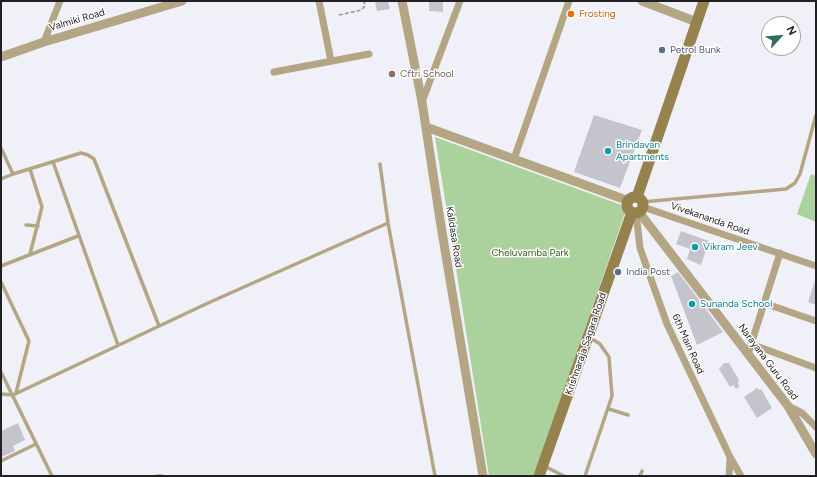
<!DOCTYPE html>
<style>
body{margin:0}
#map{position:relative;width:817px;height:477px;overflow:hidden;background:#f0f1f8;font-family:Figtree,sans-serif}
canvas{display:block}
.frame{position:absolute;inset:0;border:2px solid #212124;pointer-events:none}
.north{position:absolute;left:761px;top:16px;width:40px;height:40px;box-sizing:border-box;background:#fff;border:1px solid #a6a6a7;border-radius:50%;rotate:63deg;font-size:11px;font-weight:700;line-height:16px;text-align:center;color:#212124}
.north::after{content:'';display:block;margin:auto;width:14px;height:18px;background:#316d57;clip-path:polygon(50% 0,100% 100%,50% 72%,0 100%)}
</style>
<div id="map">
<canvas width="817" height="477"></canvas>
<div class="frame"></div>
<div class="north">N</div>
</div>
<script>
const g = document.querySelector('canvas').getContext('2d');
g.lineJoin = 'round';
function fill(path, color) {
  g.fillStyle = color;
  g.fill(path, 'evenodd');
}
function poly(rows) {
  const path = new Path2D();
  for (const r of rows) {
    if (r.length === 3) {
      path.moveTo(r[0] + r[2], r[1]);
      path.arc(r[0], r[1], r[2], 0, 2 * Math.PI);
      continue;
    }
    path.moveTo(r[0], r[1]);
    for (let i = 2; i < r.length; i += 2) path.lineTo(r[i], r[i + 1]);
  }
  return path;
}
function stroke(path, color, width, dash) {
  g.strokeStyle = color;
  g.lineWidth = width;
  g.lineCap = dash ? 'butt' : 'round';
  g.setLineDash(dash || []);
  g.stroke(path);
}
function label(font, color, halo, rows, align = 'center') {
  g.font = font + ' Figtree,sans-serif';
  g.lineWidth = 3;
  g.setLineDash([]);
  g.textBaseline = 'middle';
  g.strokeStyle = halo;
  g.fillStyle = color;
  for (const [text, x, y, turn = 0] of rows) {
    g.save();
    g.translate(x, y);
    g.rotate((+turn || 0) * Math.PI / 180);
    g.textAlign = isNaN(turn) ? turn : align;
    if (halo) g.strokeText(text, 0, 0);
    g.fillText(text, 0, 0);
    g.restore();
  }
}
fill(poly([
 [435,137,627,207,534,476,489,476],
 [811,174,816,176,816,222,797,214]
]), '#abd29c');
fill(poly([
 [375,1,388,1,390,9,377,11],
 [429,1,443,1,443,12,429,11],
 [594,115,642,130,620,188,574,172],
 [681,231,709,241,701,265,687,259,690,249,676,244],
 [678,272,723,332,697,345,671,276],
 [815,281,816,281,816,305,808,302],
 [724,363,729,363,739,380,738,382,739,387,736,389,733,385,730,387,719,369],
 [757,388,759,390,761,389,772,408,757,418,744,397],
 [18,423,25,440,13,446,15,451,1,457,1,431]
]), '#c4c5cc');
stroke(poly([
 [339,15,361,10,365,6,364,1]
]), '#949499', 1.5, [4, 2]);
stroke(poly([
 [1,148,13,174],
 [53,162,118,345],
 [380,164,388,223,435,476],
 [30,169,42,207,30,254],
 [1,179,13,174,81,153,88,155,94,159,159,326],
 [642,202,786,189,795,183,800,174,816,115],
 [26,225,38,226],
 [1,266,78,236],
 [1,282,29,341,16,393],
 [1,372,52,476],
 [1,394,13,395,208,303,388,223],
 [609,409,628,415],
 [1,461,36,444],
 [544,466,564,476],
 [157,476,162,476],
 [585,476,612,396,609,357,600,344,589,337],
 [640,476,642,471]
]), '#b4a684', 3.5);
stroke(poly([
 [319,1,331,61],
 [44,42,60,1],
 [274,72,369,54],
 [422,102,460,1],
 [514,159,569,1],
 [643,207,816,266],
 [636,212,640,248,667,324,730,457,741,476],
 [764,303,816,321],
 [751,344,816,368],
 [748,354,780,253],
 [788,406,802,413,816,427],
 [729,476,730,458]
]), '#b4a684', 7);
stroke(poly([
 [402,1,422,102,441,226,483,476],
 [642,1,697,22],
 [1,57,44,42,182,1],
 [426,127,629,201],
 [639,212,788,406,816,454]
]), '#b4a684', 9);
stroke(poly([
 [637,197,704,1],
 [635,205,8],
 [539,476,632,212]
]), '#96824c', 11);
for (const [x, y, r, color] of [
 [571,14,4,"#e8710a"],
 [662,50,4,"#5c6f8a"],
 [392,74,4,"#8d6e63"],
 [608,151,4,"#0f9aa8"],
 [695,247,4,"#0f9aa8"],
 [618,272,4,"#5c6f8a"],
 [692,304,4,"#0f9aa8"]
]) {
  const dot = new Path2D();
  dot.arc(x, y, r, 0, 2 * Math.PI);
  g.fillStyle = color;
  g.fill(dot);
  stroke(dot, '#fff', 1.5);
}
label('10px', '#c56008', '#fff', [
 ["Frosting",579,14]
], 'left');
label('10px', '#212124', '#fff', [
 ["Valmiki Road",77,20,-16],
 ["Vivekananda Road",710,219,19],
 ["Kalidasa Road",454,237,81],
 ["Krishnaraja Sagara Road",586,344,-71],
 ["6th Main Road",688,344,66],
 ["Narayana Guru Road",768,362,53]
]);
label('10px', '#4e5e75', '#fff', [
 ["Petrol Bunk",670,50],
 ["India Post",626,272]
], 'left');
label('10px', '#785e54', '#fff', [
 ["Cftri School",400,74]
], 'left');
label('10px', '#0d838f', '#fff', [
 ["Brindavan",616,145],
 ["Apartments",616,157],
 ["Vikram Jeev",703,247],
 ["Sunanda School",700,304]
], 'left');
label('10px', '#2e5c14', '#fff', [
 ["Cheluvamba Park",530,253]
]);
</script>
